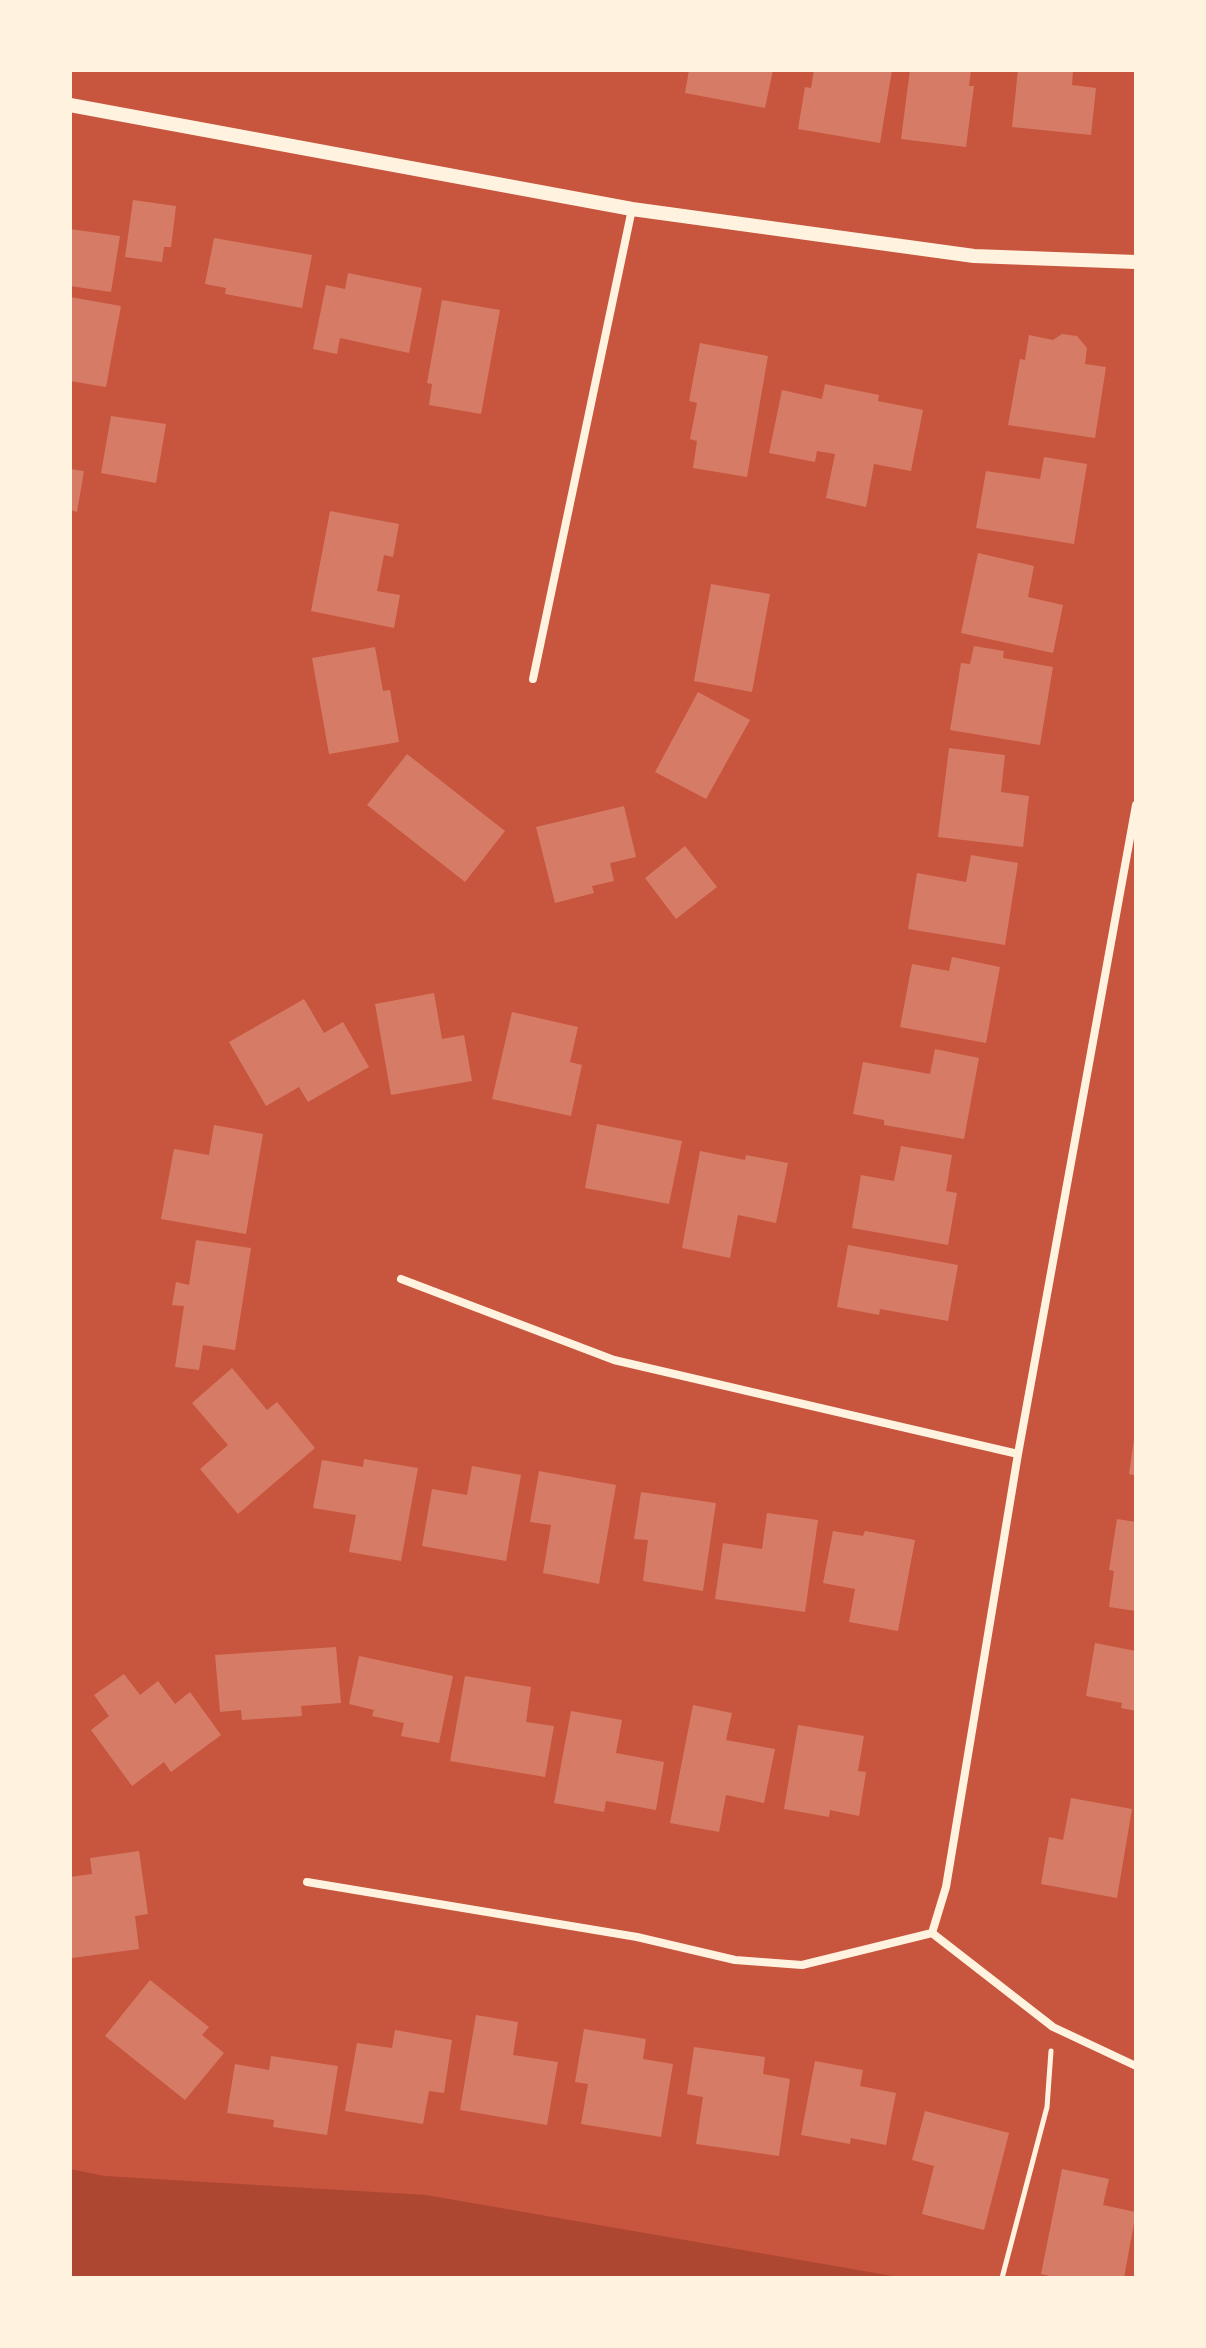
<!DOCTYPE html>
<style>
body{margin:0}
#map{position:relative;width:1206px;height:2348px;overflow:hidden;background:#c8553d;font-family:"Space Grotesk",sans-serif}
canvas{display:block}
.frame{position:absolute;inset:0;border:72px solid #fff3e0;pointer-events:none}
</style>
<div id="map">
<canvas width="1206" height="2348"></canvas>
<div class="frame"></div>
</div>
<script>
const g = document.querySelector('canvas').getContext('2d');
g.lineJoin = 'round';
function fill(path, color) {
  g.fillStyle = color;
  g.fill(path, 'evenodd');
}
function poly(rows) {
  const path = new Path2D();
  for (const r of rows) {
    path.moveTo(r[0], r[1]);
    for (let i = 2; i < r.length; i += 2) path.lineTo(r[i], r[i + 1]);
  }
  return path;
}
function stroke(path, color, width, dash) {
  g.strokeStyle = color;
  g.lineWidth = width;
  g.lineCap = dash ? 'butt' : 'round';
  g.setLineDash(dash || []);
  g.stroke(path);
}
fill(poly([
 [70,2169,105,2176,426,2195,904,2278,70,2278]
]), '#ae4732');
fill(poly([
 [689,70,773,70,765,108,685,93],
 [814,70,892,70,880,143,798,129,805,87,811,88],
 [910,70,971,70,969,86,974,86,966,147,901,139],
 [1018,70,1073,70,1072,85,1096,88,1091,135,1012,127],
 [133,200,176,206,171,247,164,247,162,262,125,257],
 [70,229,120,236,111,292,70,286],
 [214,238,312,255,302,308,225,294,226,288,205,284],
 [348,273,422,288,409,353,340,338,337,354,313,349,326,285,345,289],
 [70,297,121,306,106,387,70,381],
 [442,300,500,310,481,414,429,405,432,384,427,383],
 [1062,334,1077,336,1087,348,1085,364,1106,367,1095,438,1008,425,1020,359,1025,360,1029,335,1053,340],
 [700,343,768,356,747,477,693,468,697,441,690,439,697,403,689,401],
 [825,384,879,395,878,401,923,410,911,471,874,464,866,507,826,498,835,454,817,451,815,462,769,453,782,390,822,399],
 [111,416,166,424,156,483,101,473],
 [1044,457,1087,464,1074,544,976,528,986,471,1040,479],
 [70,469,84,471,77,512,70,510],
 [330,511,399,524,393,557,384,555,377,591,400,595,394,628,311,611],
 [978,553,1034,566,1028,597,1063,605,1053,653,961,633],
 [711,584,770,594,752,692,694,681],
 [974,646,1004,651,1003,658,1053,667,1040,745,950,730,961,663,970,664],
 [375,647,383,691,390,690,399,742,329,754,312,658],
 [698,692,750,720,706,799,655,772],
 [949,748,1005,755,1001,792,1029,796,1023,847,938,837],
 [407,754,505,831,465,882,367,805],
 [624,806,636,857,610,863,614,881,592,886,594,893,555,903,536,827],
 [685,846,717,887,676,919,645,878],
 [971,855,1018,863,1005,945,908,929,917,873,966,882],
 [952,957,1000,967,986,1043,900,1027,912,964,949,971],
 [434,993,442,1039,464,1035,472,1081,391,1095,375,1004],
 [304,999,324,1033,343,1022,369,1067,308,1102,299,1087,266,1106,229,1042],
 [512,1012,578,1027,570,1062,582,1065,571,1116,492,1099],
 [935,1049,979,1058,964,1139,884,1125,884,1120,853,1114,863,1062,930,1074],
 [597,1124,682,1141,669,1204,585,1188],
 [214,1125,263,1134,246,1234,161,1219,174,1149,209,1155],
 [901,1146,952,1155,946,1191,957,1193,948,1245,852,1228,861,1175,894,1181],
 [700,1151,745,1160,746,1155,788,1163,776,1223,738,1215,730,1258,682,1248],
 [196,1240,251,1248,235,1350,203,1345,199,1370,175,1367,184,1306,172,1305,176,1282,189,1285],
 [848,1245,958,1265,948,1321,880,1309,879,1315,837,1307],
 [232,1368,267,1410,277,1402,315,1448,238,1514,200,1469,228,1445,192,1403],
 [1134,1439,1136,1439,1136,1476,1129,1474],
 [364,1459,418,1468,401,1561,349,1552,356,1515,313,1508,322,1460,363,1467],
 [472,1466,521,1475,506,1561,422,1546,432,1489,467,1495],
 [539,1471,616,1485,599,1584,543,1573,551,1525,530,1522],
 [641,1492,716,1503,703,1591,643,1581,648,1540,634,1539],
 [767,1513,818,1520,805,1612,715,1599,723,1543,762,1549],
 [1117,1519,1136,1522,1136,1611,1109,1607,1114,1571,1109,1570],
 [833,1531,863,1536,865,1531,915,1540,898,1631,849,1622,855,1589,823,1583],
 [1095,1643,1136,1651,1136,1711,1121,1708,1122,1703,1086,1696],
 [336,1647,341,1703,301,1706,302,1716,242,1720,241,1710,220,1712,215,1655],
 [359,1656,453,1676,439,1743,401,1736,404,1723,372,1716,374,1710,349,1704],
 [124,1674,140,1695,158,1681,175,1704,190,1692,221,1735,171,1772,164,1762,132,1786,91,1730,109,1716,94,1695],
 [465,1676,531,1687,526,1722,554,1726,545,1777,450,1761],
 [693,1705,732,1713,726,1740,775,1749,764,1803,726,1795,719,1832,670,1823],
 [571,1711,622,1720,616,1753,664,1762,656,1810,606,1801,604,1812,554,1803],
 [798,1725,864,1736,858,1771,866,1772,859,1816,830,1810,829,1817,784,1809],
 [1071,1798,1132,1809,1117,1898,1041,1884,1049,1837,1063,1840],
 [139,1851,148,1914,135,1916,139,1949,72,1958,70,1877,92,1874,90,1858],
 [150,1980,209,2027,202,2035,224,2053,185,2100,105,2036],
 [476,2015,518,2022,513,2055,558,2062,547,2125,460,2110],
 [584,2029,646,2039,643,2059,673,2064,661,2137,581,2124,588,2084,575,2082],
 [395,2030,452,2040,444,2093,429,2091,423,2124,345,2111,357,2043,392,2048],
 [694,2047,765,2057,763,2074,790,2079,779,2156,696,2144,703,2097,687,2094],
 [271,2056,338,2066,327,2135,273,2127,274,2120,227,2113,235,2064,269,2070],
 [815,2061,863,2070,860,2086,896,2093,886,2145,851,2138,850,2144,801,2135],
 [925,2111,1009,2133,984,2230,922,2214,934,2166,912,2160],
 [1062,2169,1109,2179,1103,2205,1136,2212,1124,2278,1059,2278,1041,2274]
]), '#d67c66');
stroke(poly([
 [1002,2278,1047,2107,1051,2051]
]), '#fff3e0', 5);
stroke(poly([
 [533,679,632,209],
 [401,1279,614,1360,1018,1454],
 [307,1882,637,1937,735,1960,802,1965,932,1933],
 [932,1933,946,1887,1018,1454,1136,805],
 [932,1933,1053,2027,1136,2066]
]), '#fff3e0', 8);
stroke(poly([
 [70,105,632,209,974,256,1136,262]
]), '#fff3e0', 14);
</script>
